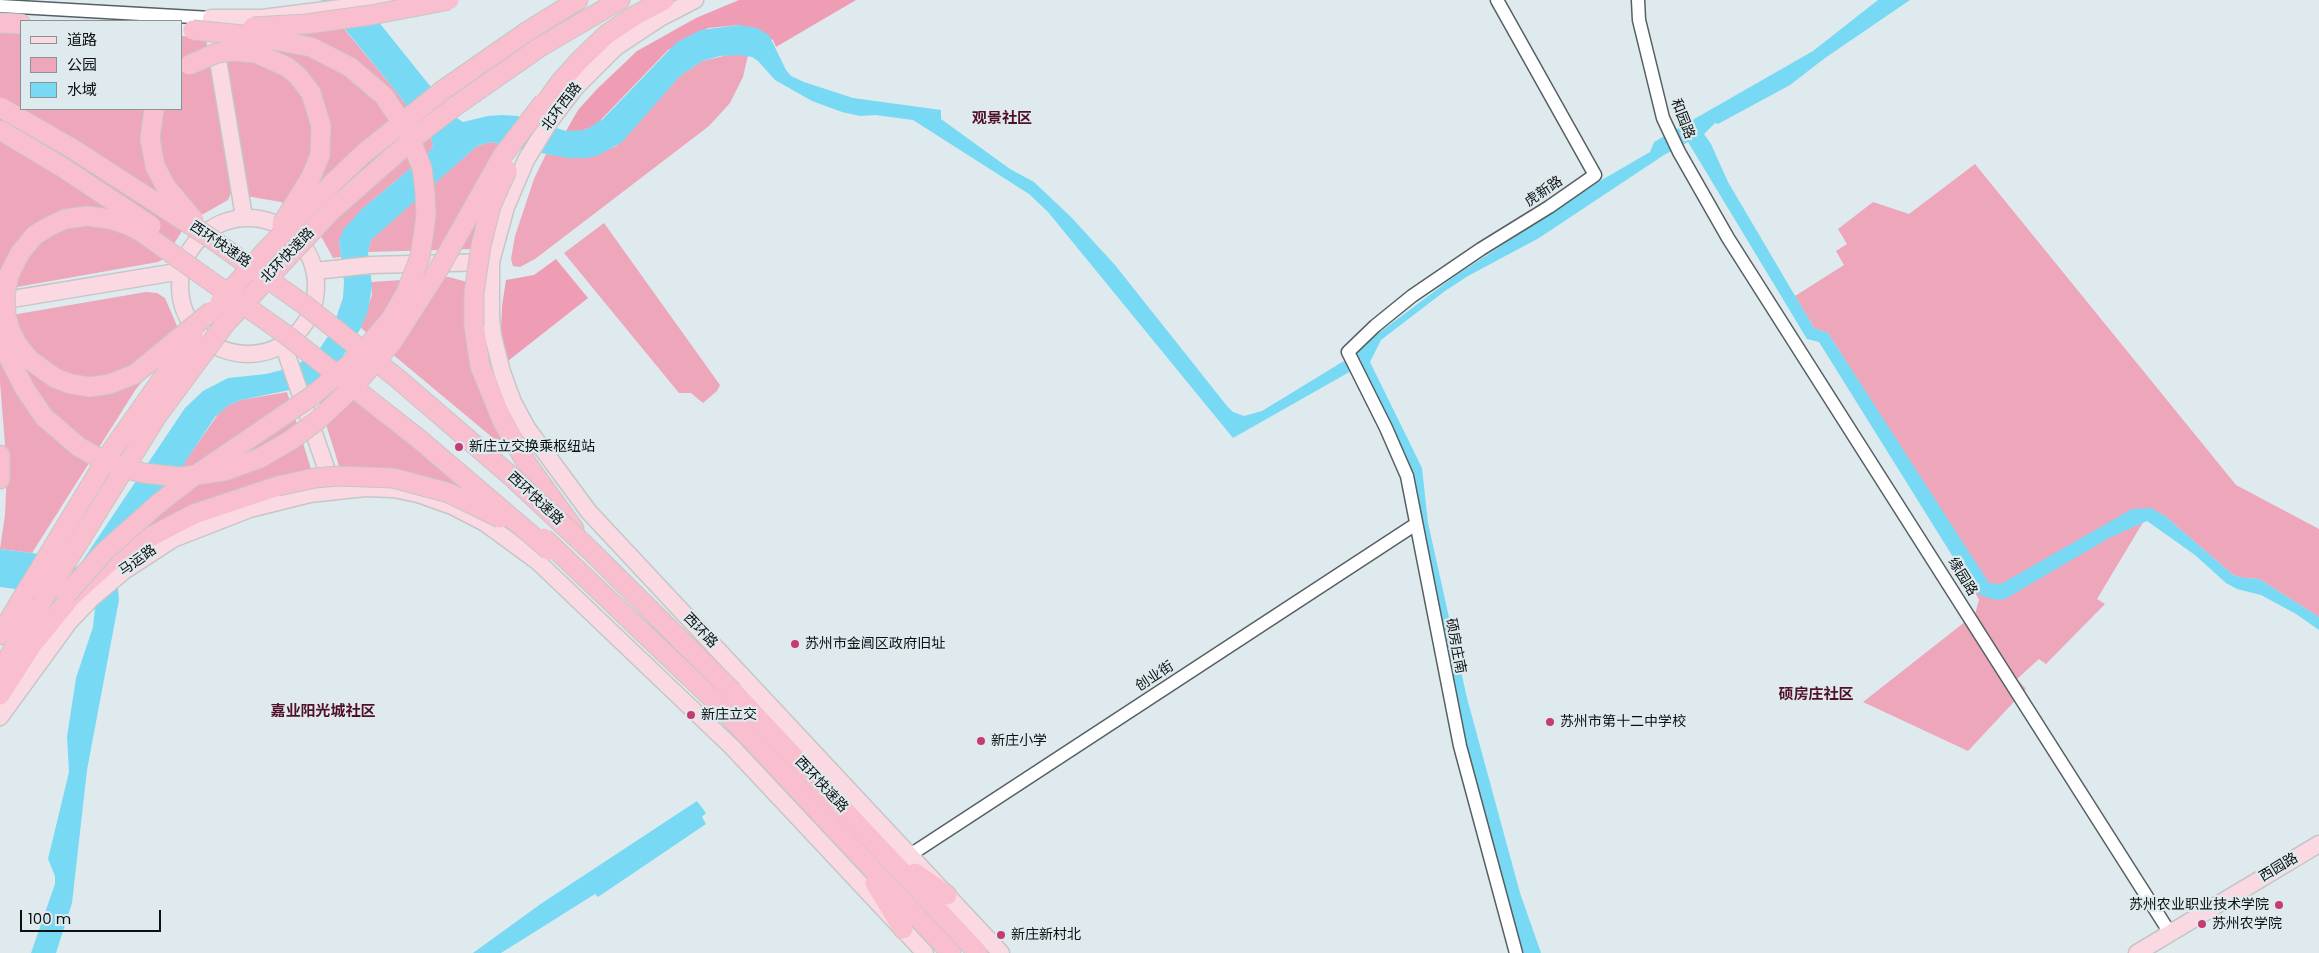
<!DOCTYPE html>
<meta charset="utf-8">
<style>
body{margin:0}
#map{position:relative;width:2319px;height:953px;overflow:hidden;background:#dfeaee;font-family:Poppins,"Noto Sans SC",sans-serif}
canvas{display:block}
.legend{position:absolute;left:20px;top:20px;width:162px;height:90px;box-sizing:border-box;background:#dfeaee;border:1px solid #8b9396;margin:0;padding:6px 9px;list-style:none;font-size:15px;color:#0c1011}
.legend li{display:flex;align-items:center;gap:10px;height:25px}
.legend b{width:25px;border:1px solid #8b9396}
.scale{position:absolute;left:20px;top:910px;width:141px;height:22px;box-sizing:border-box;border:2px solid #0c1011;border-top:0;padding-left:6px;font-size:15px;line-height:18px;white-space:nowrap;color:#0c1011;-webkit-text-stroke:4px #dfeaee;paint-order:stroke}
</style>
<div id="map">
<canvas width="2319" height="953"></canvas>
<ul class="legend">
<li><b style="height:6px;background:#fbd9e2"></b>道路</li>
<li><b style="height:14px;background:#eda6ba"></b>公园</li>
<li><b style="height:14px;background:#77d9f4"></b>水域</li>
</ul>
<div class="scale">100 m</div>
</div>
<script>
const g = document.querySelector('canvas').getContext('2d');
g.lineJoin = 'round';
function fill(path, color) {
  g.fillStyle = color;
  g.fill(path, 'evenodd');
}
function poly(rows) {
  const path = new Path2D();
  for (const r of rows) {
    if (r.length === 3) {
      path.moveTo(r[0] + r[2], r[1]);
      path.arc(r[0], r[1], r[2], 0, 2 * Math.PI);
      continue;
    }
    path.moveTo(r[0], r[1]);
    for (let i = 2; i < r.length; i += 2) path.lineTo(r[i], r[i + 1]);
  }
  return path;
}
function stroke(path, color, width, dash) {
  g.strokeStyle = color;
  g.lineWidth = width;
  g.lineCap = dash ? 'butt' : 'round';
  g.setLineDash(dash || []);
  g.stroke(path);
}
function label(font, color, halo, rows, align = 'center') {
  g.font = font + ' Poppins,"Noto Sans SC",sans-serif';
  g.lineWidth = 4.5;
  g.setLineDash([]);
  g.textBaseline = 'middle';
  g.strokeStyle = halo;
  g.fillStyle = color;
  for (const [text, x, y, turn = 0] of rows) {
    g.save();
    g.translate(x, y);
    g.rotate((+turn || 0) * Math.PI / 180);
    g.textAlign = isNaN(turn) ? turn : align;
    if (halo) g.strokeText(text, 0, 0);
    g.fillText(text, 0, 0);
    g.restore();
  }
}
fill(poly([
 [340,24,395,90,431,138,433,146,428,154,362,209,339,241,341,257,333,258,317,229,306,218,281,202,246,196,220,36],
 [0,29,21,31,21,109,181,109,181,36,210,37,231,185,231,193,228,200,191,221,182,231,165,258,158,262,0,290],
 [728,55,748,55,743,77,730,103,709,126,535,259,520,267,513,266,511,259,515,236,534,179,546,154,587,158,616,146,680,76,702,61],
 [491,142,513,147,475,249,368,252,371,240,378,233,477,146],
 [1975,164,2236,485,2319,529,2319,617,2259,579,2244,578,2233,575,2165,516,2151,509,2097,599,2105,604,2046,664,2039,659,2017,679,2026,689,1968,751,1863,702,1975,614,1979,600,1974,590,1985,579,1828,333,1814,328,1795,296,1844,265,1836,251,1847,244,1838,229,1873,202,1909,214],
 [604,223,720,385,717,391,703,403,691,393,679,393,564,253],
 [449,277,467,282,471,315,523,463,361,328,372,295,371,282],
 [146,292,157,293,165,298,181,335,136,389,32,553,0,549,5,515,7,470,0,382,0,317],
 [331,372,489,500,340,469,313,383],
 [287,392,312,472,132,537,219,413,229,405,241,400]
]), '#eda6ba');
fill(poly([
 [739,0,856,0,776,47,773,40,739,25,708,28,668,50,595,126,578,132,566,131,578,110,597,89,637,51,696,18],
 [556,259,588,298,508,361,501,330,502,306,506,280,534,275]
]), '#ee9db4');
fill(poly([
 [321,0,361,0,455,117,463,122,488,116,502,115,517,116,566,131,585,130,603,119,677,42,701,30,739,25,757,28,769,35,786,70,791,76,804,82,853,98,941,110,941,119,1010,169,1034,182,1071,217,1115,265,1227,406,1233,412,1244,416,1262,411,1357,353,1364,344,1455,276,1600,181,1650,152,1654,142,1813,51,1878,0,1910,0,1825,58,1790,85,1718,124,1715,123,1704,134,1711,144,1728,182,1814,328,1828,333,1989,583,2001,584,2132,509,2151,508,2165,516,2233,575,2244,578,2259,579,2319,617,2319,630,2296,614,2261,595,2237,589,2226,583,2195,555,2147,521,2109,538,2005,599,1996,600,1980,595,1968,581,1819,342,1807,339,1688,142,1664,155,1539,238,1468,276,1445,291,1381,340,1370,362,1422,468,1428,523,1467,698,1520,893,1541,953,1521,953,1472,778,1410,472,1360,366,1233,438,1048,212,1029,194,913,120,875,115,860,116,842,112,812,101,775,80,758,61,752,57,739,55,720,56,702,61,680,76,622,142,599,155,587,158,568,158,525,150,491,142,477,146,371,240,368,252,372,286,368,311,361,328,336,367,323,378,304,387,241,400,229,405,215,417,116,566,119,600,87,770,72,903,56,953,31,953,55,884,55,876,48,859,69,772,67,737,76,678,93,627,95,608,91,590,54,594,0,587,0,549,39,554,74,568,79,566,185,408,203,391,228,378,266,374,286,369,301,362,318,351,331,332,343,298,344,282,339,241,343,230,362,209,428,154,433,146,431,138,395,90],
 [697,801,706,813,702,817,706,824,598,897,595,894,501,953,473,953,542,903]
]), '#77d9f4');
const minor = poly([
 [1497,0,1595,175,1549,207,1481,249,1412,296,1375,326,1348,352,1386,428,1407,476,1460,746,1516,953],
 [1638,0,1639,20,1663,118,1679,152,1728,238,2170,933],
 [0,6,211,18],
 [910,855,1416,524]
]);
const major = poly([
 [695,0,660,18,616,47,575,88,550,121,526,160,506,207,491,262,491,317,493,336,502,372,513,402,527,428,589,512,1001,953],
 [244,217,211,18,262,18,404,0],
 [248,286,68],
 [315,271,371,265,490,262],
 [0,301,182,271],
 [283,344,333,488],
 [0,717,69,622,93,597,124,571,173,539,250,509,310,494,365,488,393,489,418,494,452,506,485,523,537,561,732,747,925,953],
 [2137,953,2319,844]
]);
const highway = poly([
 [0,23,21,24],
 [561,81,579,61,607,34,634,16,664,0],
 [443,90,528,31,578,0],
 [454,107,540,47,620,0],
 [474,326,480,366,502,420,527,464,574,529],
 [0,455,0,479],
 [0,635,24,595],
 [31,646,72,596,106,565,127,549,194,514,278,486],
 [0,671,44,598],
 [733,692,978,953],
 [0,695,37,637],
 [718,704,951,953],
 [915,873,947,895],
 [875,883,903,929]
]);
stroke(minor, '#566063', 15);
stroke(major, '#c5c6c6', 19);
stroke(highway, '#c5c6c6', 21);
stroke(minor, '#fff', 12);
stroke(major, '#fbd9e2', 16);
stroke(highway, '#f9bfce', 19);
const highwayBridge = poly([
 [253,27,306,24,371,15,449,0],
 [189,65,217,53,233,51,256,53,287,67,298,76,311,93,321,126,320,155,311,177,282,224],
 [0,107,73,149,206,235,306,306,397,378,512,477,592,552,733,692],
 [154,109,150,139,155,166,166,187,194,220],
 [538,113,561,81],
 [0,130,62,167,151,226],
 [220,302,268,248,318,197,363,154,443,90],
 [212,311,135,374,110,384,90,387,71,384,55,378,30,360,17,344,10,330,6,315,5,295,9,275,20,253,35,235,50,226,65,219,87,216,110,219,128,225,140,231,285,334,419,439,549,550],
 [474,326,474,293,481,246,491,206,507,170],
 [0,341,25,389,44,417,79,447,110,464,143,473,181,477,224,471,260,458,291,440,317,421,355,385,392,342,437,272,503,155,544,102],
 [278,486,315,478,338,476,393,478,449,493,500,518],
 [544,538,718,704],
 [67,594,104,552,159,503,190,479,312,396,350,364,367,347,390,320,406,293,420,257,426,216,425,192,422,168,406,129,384,96,350,67,311,47,253,36,193,30],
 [24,595,112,450,193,335],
 [44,598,157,416,225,324,331,211,415,137,454,107]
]);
stroke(highwayBridge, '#c5c6c6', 21, []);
stroke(highwayBridge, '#f9bfce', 19);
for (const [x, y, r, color] of [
 [459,447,5,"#c63b71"],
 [795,644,5,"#c63b71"],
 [691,715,5,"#c63b71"],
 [1550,722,5,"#c63b71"],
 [981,741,5,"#c63b71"],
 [2279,905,5,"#c63b71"],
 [2202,924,5,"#c63b71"],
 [1001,935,5,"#c63b71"]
]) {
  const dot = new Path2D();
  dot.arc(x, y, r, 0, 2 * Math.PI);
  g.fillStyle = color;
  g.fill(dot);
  stroke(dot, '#dfeaee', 2);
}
label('14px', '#0c1011', '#dfeaee', [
 ["北环西路",562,107,-53],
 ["和园路",1682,119,69],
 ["虎新路",1544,192,-34],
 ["西环快速路",220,245,34],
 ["北环快速路",288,256,-46],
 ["西环快速路",535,499,43],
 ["马运路",138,561,-35],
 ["缘园路",1962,577,58],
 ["西环路",700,631,46],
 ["硕房庄南",1455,646,79],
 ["创业街",1155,677,-33],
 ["西环快速路",821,785,47],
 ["西园路",2279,868,-31]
]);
label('14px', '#0c1011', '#dfeaee', [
 ["新庄立交换乘枢纽站",469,447],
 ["苏州市金阊区政府旧址",805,644],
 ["新庄立交",701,715],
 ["苏州市第十二中学校",1560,722],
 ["新庄小学",991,741],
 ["苏州农业职业技术学院",2269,905,"right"],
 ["苏州农学院",2212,924],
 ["新庄新村北",1011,935]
], 'left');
label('bold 15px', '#510f2a', '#dfeaee', [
 ["观景社区",1002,119],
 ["硕房庄社区",1816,695],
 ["嘉业阳光城社区",323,712]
]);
</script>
